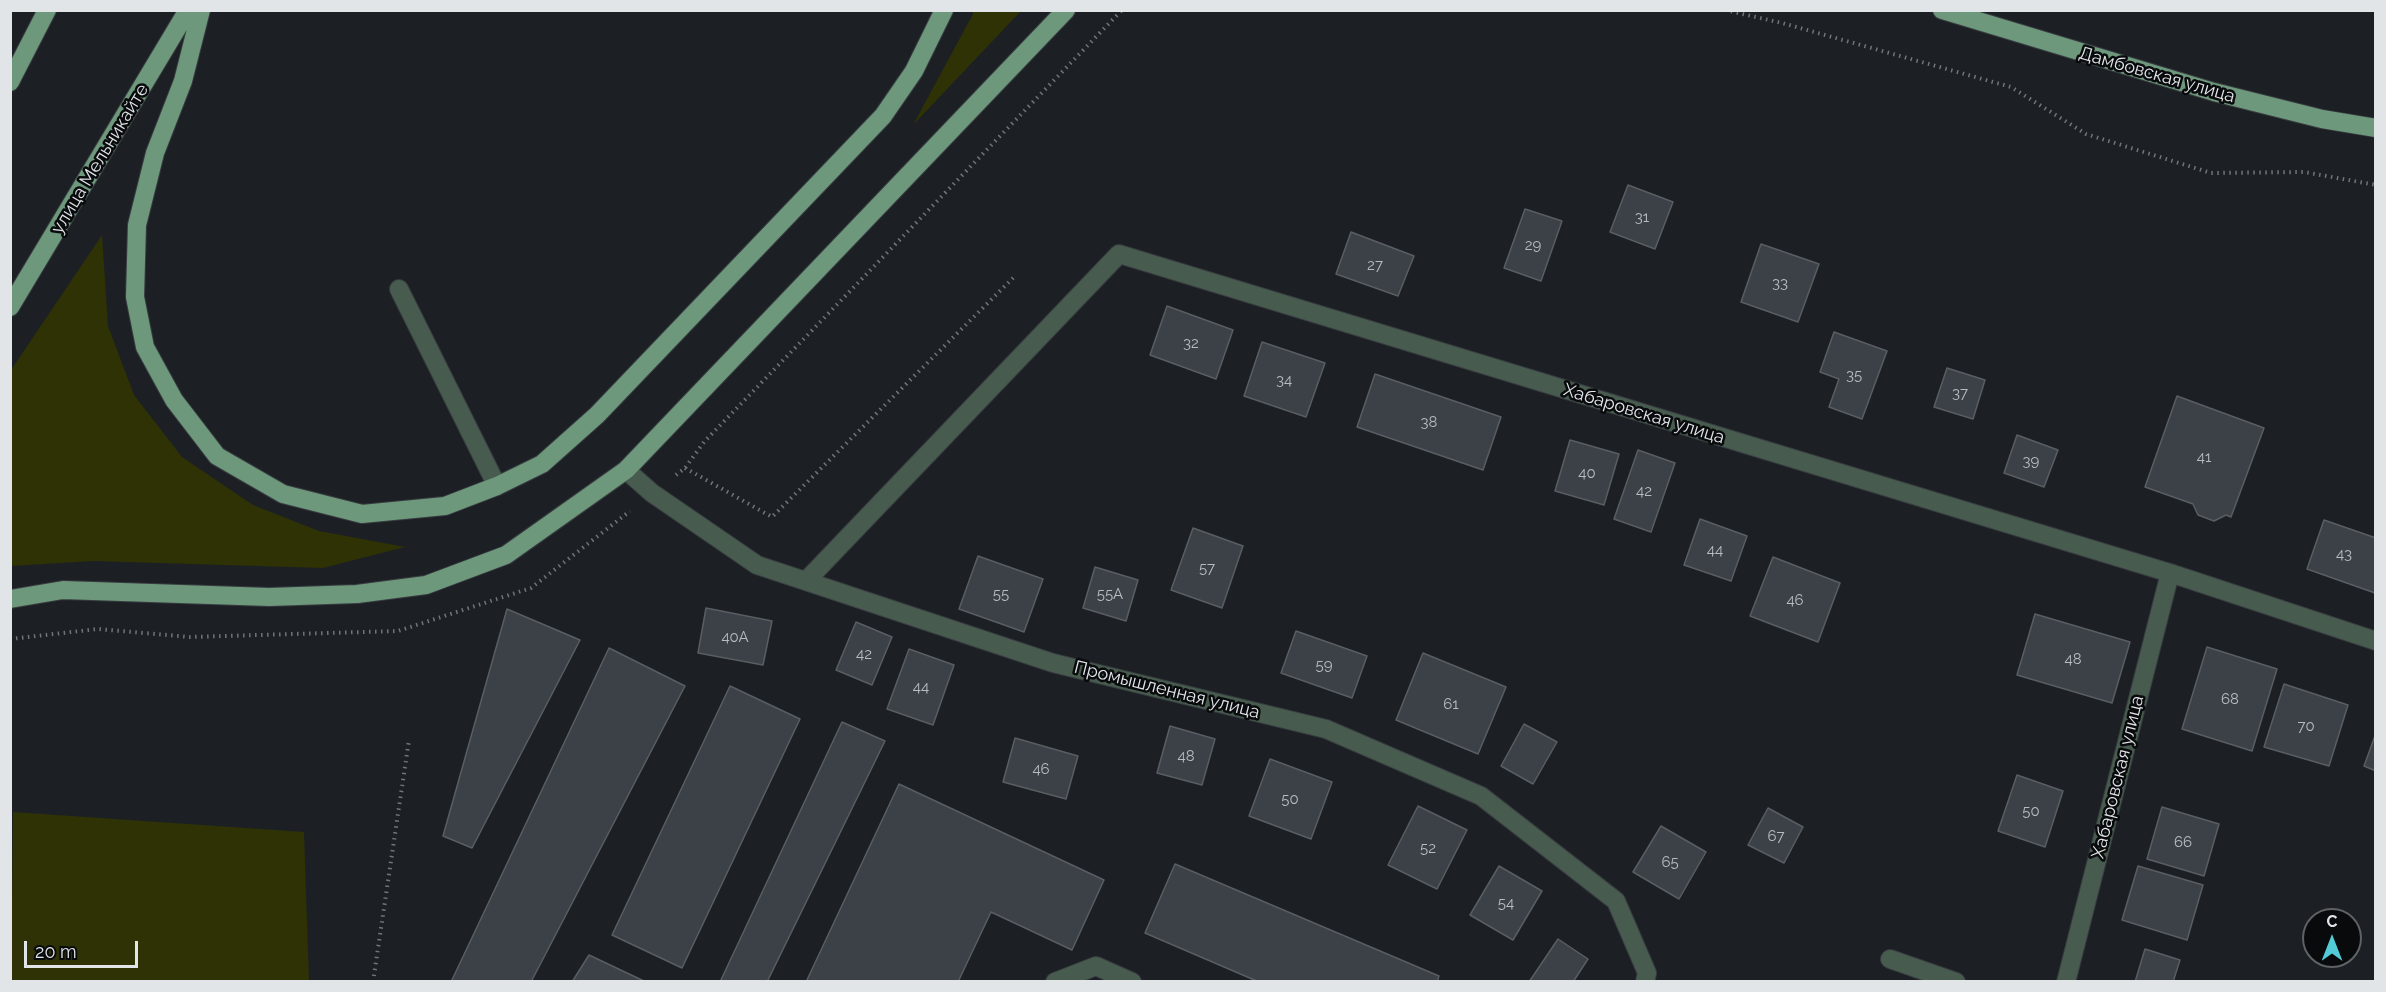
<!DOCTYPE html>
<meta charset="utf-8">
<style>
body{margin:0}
#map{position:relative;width:2386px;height:992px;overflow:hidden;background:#1c2025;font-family:Raleway,sans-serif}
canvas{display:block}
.frame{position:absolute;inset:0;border:12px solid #e2e5e8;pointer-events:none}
.north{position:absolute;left:2302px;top:908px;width:60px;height:60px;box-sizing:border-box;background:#080a0c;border:2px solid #5f6264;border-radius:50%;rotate:0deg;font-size:16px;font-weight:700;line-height:24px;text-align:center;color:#e2e5e8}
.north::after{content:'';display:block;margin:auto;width:21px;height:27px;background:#52cbd7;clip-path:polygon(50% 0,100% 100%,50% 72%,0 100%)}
.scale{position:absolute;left:24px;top:941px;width:114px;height:27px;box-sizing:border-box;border:3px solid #e2e5e8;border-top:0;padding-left:8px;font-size:18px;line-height:21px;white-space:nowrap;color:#e2e5e8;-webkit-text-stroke:4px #080a0c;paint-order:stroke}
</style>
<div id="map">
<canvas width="2386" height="992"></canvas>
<div class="frame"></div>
<div class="north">С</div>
<div class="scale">20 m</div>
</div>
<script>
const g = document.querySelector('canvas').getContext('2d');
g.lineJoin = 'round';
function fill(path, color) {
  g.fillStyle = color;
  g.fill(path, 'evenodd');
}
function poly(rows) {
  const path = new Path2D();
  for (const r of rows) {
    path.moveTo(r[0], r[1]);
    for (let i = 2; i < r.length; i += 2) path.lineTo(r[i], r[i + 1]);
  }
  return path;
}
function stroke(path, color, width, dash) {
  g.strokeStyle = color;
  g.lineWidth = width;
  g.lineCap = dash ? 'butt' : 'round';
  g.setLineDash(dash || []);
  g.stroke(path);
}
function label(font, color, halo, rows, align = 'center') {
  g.font = font + ' Raleway,sans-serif';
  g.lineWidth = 5;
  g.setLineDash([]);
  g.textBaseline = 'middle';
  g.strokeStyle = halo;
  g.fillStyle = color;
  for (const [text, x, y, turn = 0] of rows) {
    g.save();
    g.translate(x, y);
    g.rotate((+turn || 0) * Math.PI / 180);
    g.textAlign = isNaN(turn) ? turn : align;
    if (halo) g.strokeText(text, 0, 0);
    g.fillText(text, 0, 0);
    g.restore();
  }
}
fill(poly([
 [973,11,1021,11,913,125,973,14],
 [102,235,108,326,134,395,182,457,253,505,319,531,405,547,323,568,93,561,11,566,11,370],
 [13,812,304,832,309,981,11,981]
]), '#2e3205');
const building = poly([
 [1628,185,1673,202,1655,249,1610,232,1628,185],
 [1525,209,1562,221,1541,281,1504,268,1525,209],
 [1351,232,1414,256,1398,296,1336,274,1351,232],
 [1761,244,1819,264,1798,322,1741,302,1761,244],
 [1167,306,1233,330,1216,379,1150,355,1167,306],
 [1834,332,1887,351,1862,419,1829,407,1839,379,1820,372,1834,332],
 [1262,342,1325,363,1306,417,1244,396,1262,342],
 [1947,368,1985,380,1973,419,1934,407,1947,368],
 [1375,374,1501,417,1483,470,1357,427,1375,374],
 [2177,396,2264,428,2231,517,2226,515,2214,521,2198,515,2193,504,2145,487,2177,396],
 [2017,435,2058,450,2044,487,2004,473,2017,435],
 [1570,440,1619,454,1604,505,1555,491,1570,440],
 [1638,450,1675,463,1651,532,1614,519,1638,450],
 [1700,519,1747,536,1731,581,1684,565,1700,519],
 [2324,520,2376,538,2375,593,2307,569,2324,520],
 [1193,528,1243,546,1222,608,1171,590,1193,528],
 [978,556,1043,579,1024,632,959,609,978,556],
 [1773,557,1840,583,1818,642,1750,616,1773,557],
 [1095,567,1138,580,1126,621,1083,608,1095,567],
 [706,608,772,621,763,665,698,653,706,608],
 [507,609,580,640,472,848,443,836,507,609],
 [2035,614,2130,642,2112,703,2017,675,2035,614],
 [856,622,892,637,872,685,836,670,856,622],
 [1296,631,1367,656,1352,698,1281,673,1296,631],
 [2207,647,2277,669,2252,751,2182,729,2207,647],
 [609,648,685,686,531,982,451,982,609,648],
 [909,649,954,665,933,725,887,709,909,649],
 [1423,653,1506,687,1478,754,1396,720,1423,653],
 [2284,684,2348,705,2329,766,2264,747,2284,684],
 [730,686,800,719,682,968,612,935,730,686],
 [842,722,885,741,767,982,720,982,842,722],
 [1524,724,1557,742,1533,784,1501,766,1524,724],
 [1170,726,1215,739,1202,785,1157,773,1170,726],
 [2376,733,2376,771,2364,766,2376,733],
 [1015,738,1078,756,1066,799,1003,782,1015,738],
 [1270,759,1332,782,1311,839,1249,816,1270,759],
 [2017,775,2063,791,2045,847,1998,831,2017,775],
 [899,784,1104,880,1072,950,991,912,958,982,806,982,899,784],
 [1418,806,1467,830,1437,889,1388,865,1418,806],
 [2162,807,2219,824,2204,876,2147,859,2162,807],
 [1768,808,1803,827,1784,863,1748,845,1768,808],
 [1661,826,1706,852,1679,899,1633,872,1661,826],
 [1175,864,1439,976,1437,982,1259,982,1145,933,1175,864],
 [1499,866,1542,891,1513,940,1470,915,1499,866],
 [2138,866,2203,885,2187,940,2122,920,2138,866],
 [1558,939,1588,959,1573,982,1529,982,1558,939],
 [2145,949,2180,960,2173,982,2135,982,2145,949],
 [589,955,646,982,572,982,589,955]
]);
fill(building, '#3b4146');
stroke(building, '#595e63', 1.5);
const minor = poly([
 [399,289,497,486],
 [626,470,652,493,757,565,1053,663,1326,729,1481,796,1616,901,1647,973,1645,982],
 [806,581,1119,254,2170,573,2376,641],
 [1890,959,1956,982],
 [1055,982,1096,966,1132,982],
 [2066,982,2170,573]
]);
const major = poly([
 [201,10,183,81,155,153,137,225,135,297,145,347,174,400,217,456,283,494,362,514,445,506,497,486,542,464,597,415,883,116,914,71,944,10],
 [1942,10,2214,92,2322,119,2376,128],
 [10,82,47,10],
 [10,307,188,10],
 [10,599,63,590,269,597,357,594,426,585,506,555,626,470,1066,10]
]);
stroke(minor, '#383c40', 20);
stroke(major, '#383c40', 20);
stroke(poly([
 [1725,10,1782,23,2011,87,2086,134,2211,173,2304,172,2376,185],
 [685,468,772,517,1015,276],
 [676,475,685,468,704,442,1122,10],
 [10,639,98,629,190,637,398,631,531,588,630,511],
 [373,982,409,740]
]), '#717478', 4, [1.5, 4.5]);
stroke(minor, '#475c4e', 18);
stroke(major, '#6d987c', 18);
label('15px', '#b8bcc0', null, [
 ["31",1642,217],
 ["29",1533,245],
 ["27",1375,265],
 ["33",1780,283],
 ["32",1191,343],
 ["35",1854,375],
 ["34",1284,380],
 ["37",1960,393],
 ["38",1429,422],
 ["41",2204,457],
 ["39",2031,461],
 ["40",1587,473],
 ["42",1644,491],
 ["44",1715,550],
 ["43",2344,554],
 ["57",1207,568],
 ["55",1001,594],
 ["55А",1110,594],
 ["46",1795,600],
 ["40А",735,637],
 ["42",864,654],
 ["48",2073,659],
 ["59",1324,665],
 ["44",921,687],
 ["68",2230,699],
 ["61",1451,704],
 ["70",2306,726],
 ["48",1186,756],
 ["46",1041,769],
 ["50",1290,799],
 ["50",2031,811],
 ["67",1776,836],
 ["66",2183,842],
 ["52",1428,848],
 ["65",1670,862],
 ["54",1506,903]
]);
label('18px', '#e2e5e8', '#080a0c', [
 ["Дамбовская улица",2157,75,16],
 ["улица Мельникайте",100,159,-59],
 ["Хабаровская улица",1644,414,17],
 ["Промышленная улица",1167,690,14],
 ["Хабаровская улица",2118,777,-76]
]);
</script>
